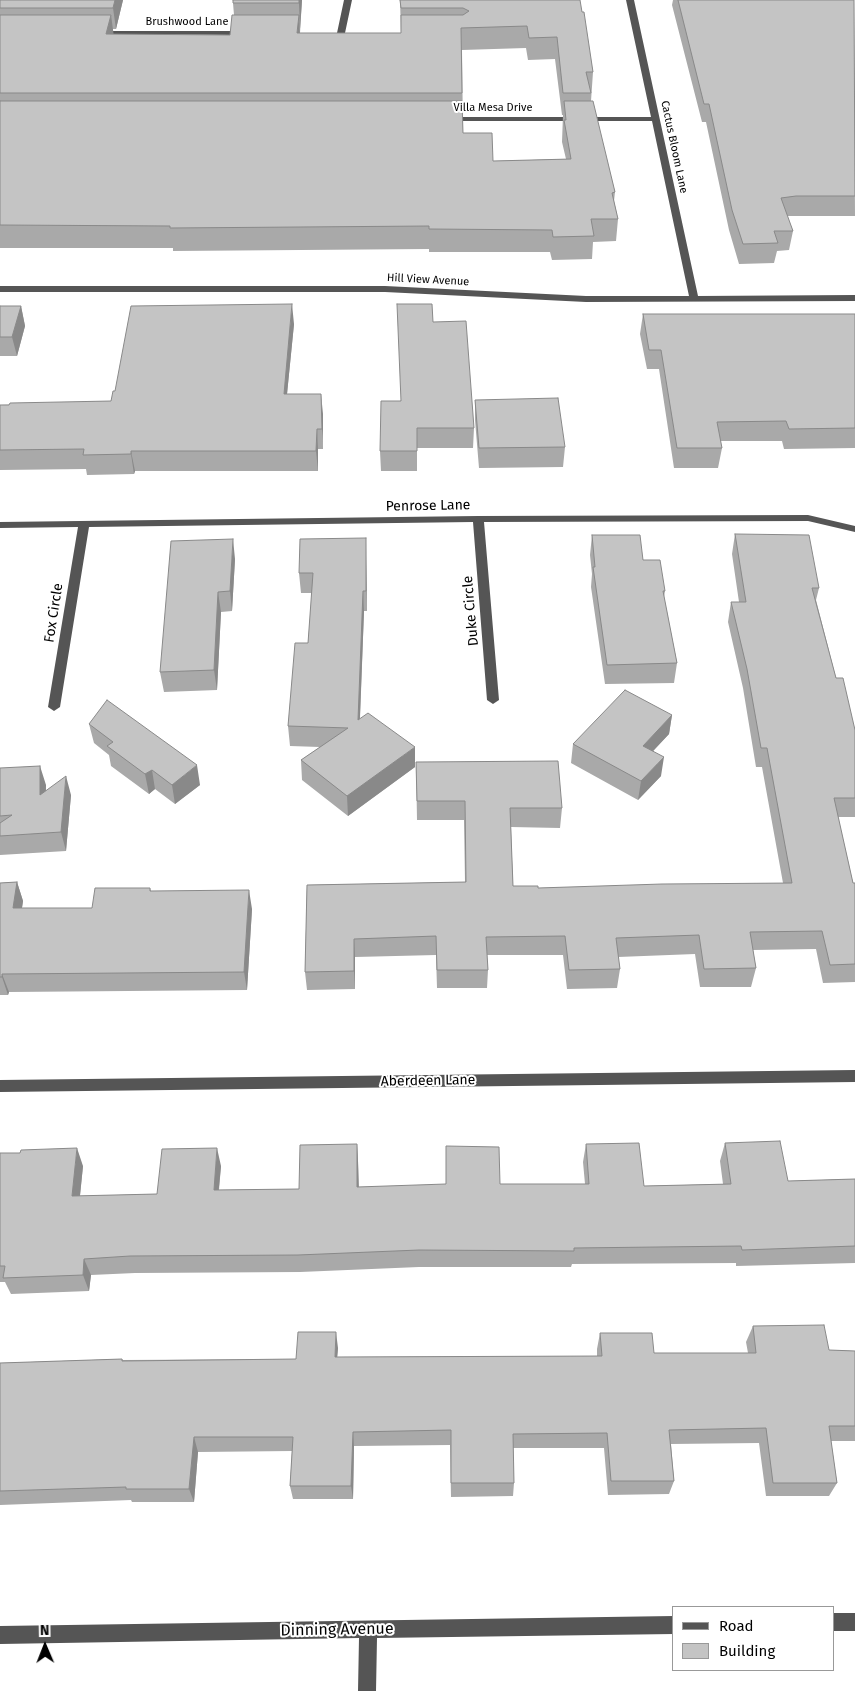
<!DOCTYPE html>
<style>
body{margin:0}
#map{position:relative;width:855px;height:1691px;overflow:hidden;background:#fff;font-family:"Fira Sans",sans-serif}
canvas{display:block}
.legend{position:absolute;left:672px;top:1606px;width:162px;height:65px;box-sizing:border-box;background:#fff;border:1px solid #999;margin:0;padding:6px 9px;list-style:none;font-size:15px;color:#000}
.legend li{display:flex;align-items:center;gap:10px;height:25px}
.legend b{width:25px;border:1px solid #999}
.north{position:absolute;left:20px;top:1621px;width:50px;height:50px;-webkit-text-stroke:4px #fff;paint-order:stroke;rotate:359deg;font-size:14px;font-weight:700;line-height:20px;text-align:center;color:#000}
.north::after{content:'';display:block;margin:auto;width:18px;height:22px;background:#000;clip-path:polygon(50% 0,100% 100%,50% 72%,0 100%)}
</style>
<div id="map">
<canvas width="855" height="1691"></canvas>
<ul class="legend">
<li><b style="height:6px;background:#555"></b>Road</li>
<li><b style="height:14px;background:#c4c4c4"></b>Building</li>
</ul>
<div class="north">N</div>
</div>
<script>
const g = document.querySelector('canvas').getContext('2d');
g.lineJoin = 'round';
function poly(rows) {
  const path = new Path2D();
  for (const r of rows) {
    path.moveTo(r[0], r[1]);
    for (let i = 2; i < r.length; i += 2) path.lineTo(r[i], r[i + 1]);
  }
  return path;
}
function fill(path, color) {
  g.fillStyle = color;
  g.fill(path, 'evenodd');
}
function stroke(path, color, width, dash) {
  g.strokeStyle = color;
  g.lineWidth = width;
  g.lineCap = dash ? 'butt' : 'round';
  g.setLineDash(dash || []);
  g.stroke(path);
}
function label(font, color, halo, rows, align = 'center') {
  g.font = font + ' "Fira Sans",sans-serif';
  g.lineWidth = 4;
  g.setLineDash([]);
  g.textBaseline = 'middle';
  g.strokeStyle = halo;
  g.fillStyle = color;
  for (const [text, x, y, turn = 0] of rows) {
    g.save();
    g.translate(x, y);
    g.rotate((+turn || 0) * Math.PI / 180);
    g.textAlign = isNaN(turn) ? turn : align;
    if (halo) g.strokeText(text, 0, 0);
    g.fillText(text, 0, 0);
    g.restore();
  }
}
fill(poly([
 [344,0,352,0,345,33,341,35,337,33,344,0],
 [626,0,634,0,698,296,855,295,855,301,586,302,385,292,0,292,0,286,385,286,586,296,689,296,652,121,446,121,442,119,446,117,651,117,626,0],
 [95,31,246,31,250,33,246,35,98,35,94,33,95,31],
 [808,515,855,526,855,532,808,521,484,522,499,700,493,704,487,700,473,522,89,527,60,707,54,711,48,707,78,527,0,528,0,522,478,516,808,515],
 [855,1070,855,1082,0,1092,0,1080,855,1070],
 [834,1613,855,1613,855,1631,834,1631,834,1613],
 [674,1616,674,1634,377,1638,376,1691,358,1691,359,1638,0,1644,0,1626,674,1616]
]), '#555');
fill(poly([
 [0,0,123,0,116,29,113,29,113,34,230,35,234,15,233,3,302,0,300,33,401,33,400,0,582,12,593,72,591,101,615,192,614,201,618,219,616,241,593,242,592,259,552,260,550,252,429,252,429,249,173,251,173,248,0,248],
 [526,48,528,60,555,59,562,115,563,115,562,142,566,159,493,161,463,133,462,50],
 [673,0,854,0,855,216,787,216,793,231,789,250,777,251,774,263,739,264,729,230,706,122,702,122,672,5],
 [0,306,21,306,25,326,17,356,0,356],
 [643,314,855,314,855,448,784,449,782,441,720,441,722,448,718,468,674,468,659,369,647,369,640,334],
 [433,322,474,428,473,448,417,448,417,471,381,471,380,451],
 [294,324,287,394,321,394,323,449,318,449,318,471,135,471,134,474,87,475,86,469,0,470,0,405,111,401,115,391],
 [475,400,565,447,563,467,479,468,475,420],
 [735,534,819,588,816,600,836,678,855,730,855,817,838,817,853,883,855,883,855,982,823,983,816,949,753,950,756,968,751,987,700,987,695,954,618,957,620,969,617,988,567,989,563,955,487,955,488,970,487,988,437,988,436,955,355,957,355,989,307,990,305,972,307,885,465,882,464,820,417,820,416,762,562,808,560,828,511,827,513,886,538,888,783,883,762,767,756,767,743,688,728,622,731,602,739,602,732,554],
 [592,535,643,560,665,591,664,597,677,663,674,683,605,684,591,587,592,574,590,555],
 [366,538,367,611,364,611,360,719,415,767,348,816,302,780,301,760,320,747,290,746,288,726,308,643,312,593,301,593,299,573],
 [235,559,232,611,221,612,217,690,164,692,160,672],
 [672,715,669,734,653,751,661,776,638,800,571,763,573,744],
 [89,724,200,785,175,804,155,789,149,794,111,766,109,755,94,743],
 [0,768,46,785,46,790,71,795,66,851,0,855],
 [17,882,23,901,22,908,92,908,150,888,151,891,252,909,247,990,9,992,8,995,0,995,0,883],
 [725,1143,788,1181,855,1179,855,1263,736,1266,736,1263,572,1264,571,1267,419,1267,300,1272,135,1273,91,1275,89,1291,11,1294,5,1282,0,1282,0,1153,83,1166,80,1196,157,1194,221,1166,219,1190,299,1189,357,1144,358,1161,359,1187,500,1184,585,1184,583,1162,586,1144,644,1186,723,1184,720,1161],
 [753,1326,829,1350,855,1351,855,1441,831,1441,837,1483,829,1496,766,1496,759,1443,671,1444,674,1481,669,1494,608,1495,604,1448,513,1448,514,1483,513,1496,451,1497,450,1445,354,1446,353,1499,293,1499,290,1486,292,1451,198,1452,194,1502,132,1502,131,1500,0,1505,0,1363,122,1359,123,1360,296,1359,338,1348,337,1357,597,1356,597,1349,600,1333,654,1353,748,1353,746,1342]
]), '#a9a9a9');
fill(poly([
 [115,0,123,0,116,29,113,8],
 [299,0,302,0,300,29,299,3],
 [111,15,114,37,106,34],
 [299,15,300,37,297,33],
 [292,304,294,324,285,414,284,394],
 [21,306,25,326,17,356,12,337],
 [321,394,323,414,323,449,322,429],
 [317,429,318,449,318,471,316,451],
 [131,451,135,471,134,474,131,454],
 [366,538,366,558,367,611,366,591],
 [233,539,235,559,232,611,230,591],
 [363,591,364,611,359,740,358,720],
 [218,592,221,612,217,690,214,670],
 [672,715,669,734,640,765,643,746],
 [415,747,415,767,348,816,347,796],
 [664,757,661,776,638,800,641,781],
 [197,765,200,785,175,804,172,785],
 [40,766,46,785,45,814,40,795],
 [152,770,155,789,149,794,145,774],
 [66,776,71,795,66,851,61,832],
 [17,882,23,901,19,927,13,908],
 [249,890,252,909,247,990,244,972],
 [354,939,355,957,355,989,354,971],
 [2,974,9,992,8,995,2,977],
 [357,1144,358,1161,359,1205,357,1187],
 [77,1148,83,1166,78,1214,72,1196],
 [217,1148,221,1166,217,1207,214,1190],
 [84,1259,91,1275,89,1291,83,1275],
 [336,1332,338,1348,336,1372,335,1357],
 [353,1432,354,1446,353,1499,351,1486],
 [194,1437,198,1452,194,1502,189,1489]
]), '#898989');
const building = poly([
 [0,0,115,0,113,8,0,8,0,0],
 [233,0,299,0,299,3,233,3,233,0],
 [400,0,580,0,582,12,584,12,593,72,586,72,591,93,563,93,557,37,529,38,527,26,461,28,462,93,0,93,0,15,111,15,106,34,230,35,232,15,299,15,297,33,401,33,401,15,463,15,469,11,463,8,401,8,400,0],
 [678,0,854,0,855,196,796,196,781,198,793,231,774,231,778,243,743,244,732,210,709,104,704,104,678,0],
 [0,101,462,101,463,133,492,133,493,161,571,159,564,120,566,120,564,101,593,101,615,192,612,193,618,219,591,219,594,236,553,237,552,230,429,229,429,226,170,228,170,226,0,225,0,101],
 [292,304,284,394,321,394,322,429,317,429,316,451,131,451,131,454,83,455,84,449,0,450,0,405,9,405,10,403,111,401,113,391,115,391,131,306,292,304],
 [397,304,432,304,433,322,466,321,474,428,417,428,417,451,380,451,381,401,401,401,397,304],
 [0,306,21,306,12,337,0,337,0,306],
 [643,314,855,314,855,428,789,429,786,421,717,422,722,448,677,448,661,350,649,350,643,314],
 [558,398,565,447,479,448,475,400,558,398],
 [735,534,809,535,819,588,812,588,836,678,843,678,855,730,855,798,834,798,853,883,855,883,855,964,830,965,822,931,750,932,756,968,704,969,699,935,616,938,620,969,569,970,565,936,486,937,488,970,437,970,436,936,354,939,354,971,305,972,307,885,466,882,465,801,417,801,416,762,558,761,562,808,510,808,513,886,538,886,538,888,662,884,792,883,767,748,761,748,747,669,731,602,746,602,735,534],
 [592,535,640,535,643,560,660,560,665,591,663,591,677,663,607,665,593,567,595,567,592,535],
 [366,538,366,591,363,591,358,720,368,713,415,747,347,796,301,760,348,728,288,726,295,643,308,643,313,573,299,573,300,539,366,538],
 [233,539,230,591,218,592,214,670,160,672,171,541,233,539],
 [625,690,672,715,643,746,664,757,641,781,573,744,625,690],
 [107,700,197,765,172,785,152,770,145,774,107,746,113,742,89,724,107,700],
 [40,766,40,795,66,776,61,832,0,836,0,823,12,815,0,816,0,768,40,766],
 [17,882,13,908,92,908,95,888,150,888,150,891,249,890,244,972,2,974,2,977,0,977,0,883,17,882],
 [780,1141,788,1181,855,1179,855,1246,742,1250,741,1246,574,1248,574,1251,419,1250,298,1255,130,1256,84,1259,83,1275,3,1278,5,1266,0,1266,0,1153,20,1153,21,1150,77,1148,72,1196,157,1194,162,1149,217,1148,214,1190,299,1189,300,1145,357,1144,357,1187,446,1184,446,1146,499,1147,500,1184,589,1184,586,1144,639,1143,644,1186,731,1184,725,1143,780,1141],
 [824,1325,829,1350,855,1351,855,1426,829,1426,837,1483,773,1483,766,1428,669,1430,674,1481,611,1481,607,1433,513,1434,514,1483,451,1483,451,1430,353,1432,351,1486,290,1486,293,1437,194,1437,189,1489,126,1489,126,1487,0,1491,0,1363,122,1359,122,1361,296,1359,298,1332,336,1332,335,1357,602,1356,600,1333,652,1333,654,1353,756,1353,753,1326,824,1325]
]);
fill(building, '#c4c4c4');
stroke(building, '#898989', 1);
label('11px', '#000', '#fff', [
 ["Brushwood Lane",187,22],
 ["Villa Mesa Drive",493,108],
 ["Cactus Bloom Lane",674,147,78],
 ["Hill View Avenue",428,280,3]
]);
label('14px', '#000', '#fff', [
 ["Penrose Lane",428,506,-1],
 ["Duke Circle",471,611,-95],
 ["Fox Circle",54,613,-81],
 ["Aberdeen Lane",428,1081,-1]
]);
label('16px', '#000', '#fff', [
 ["Dinning Avenue",337,1630,-1]
]);
</script>
